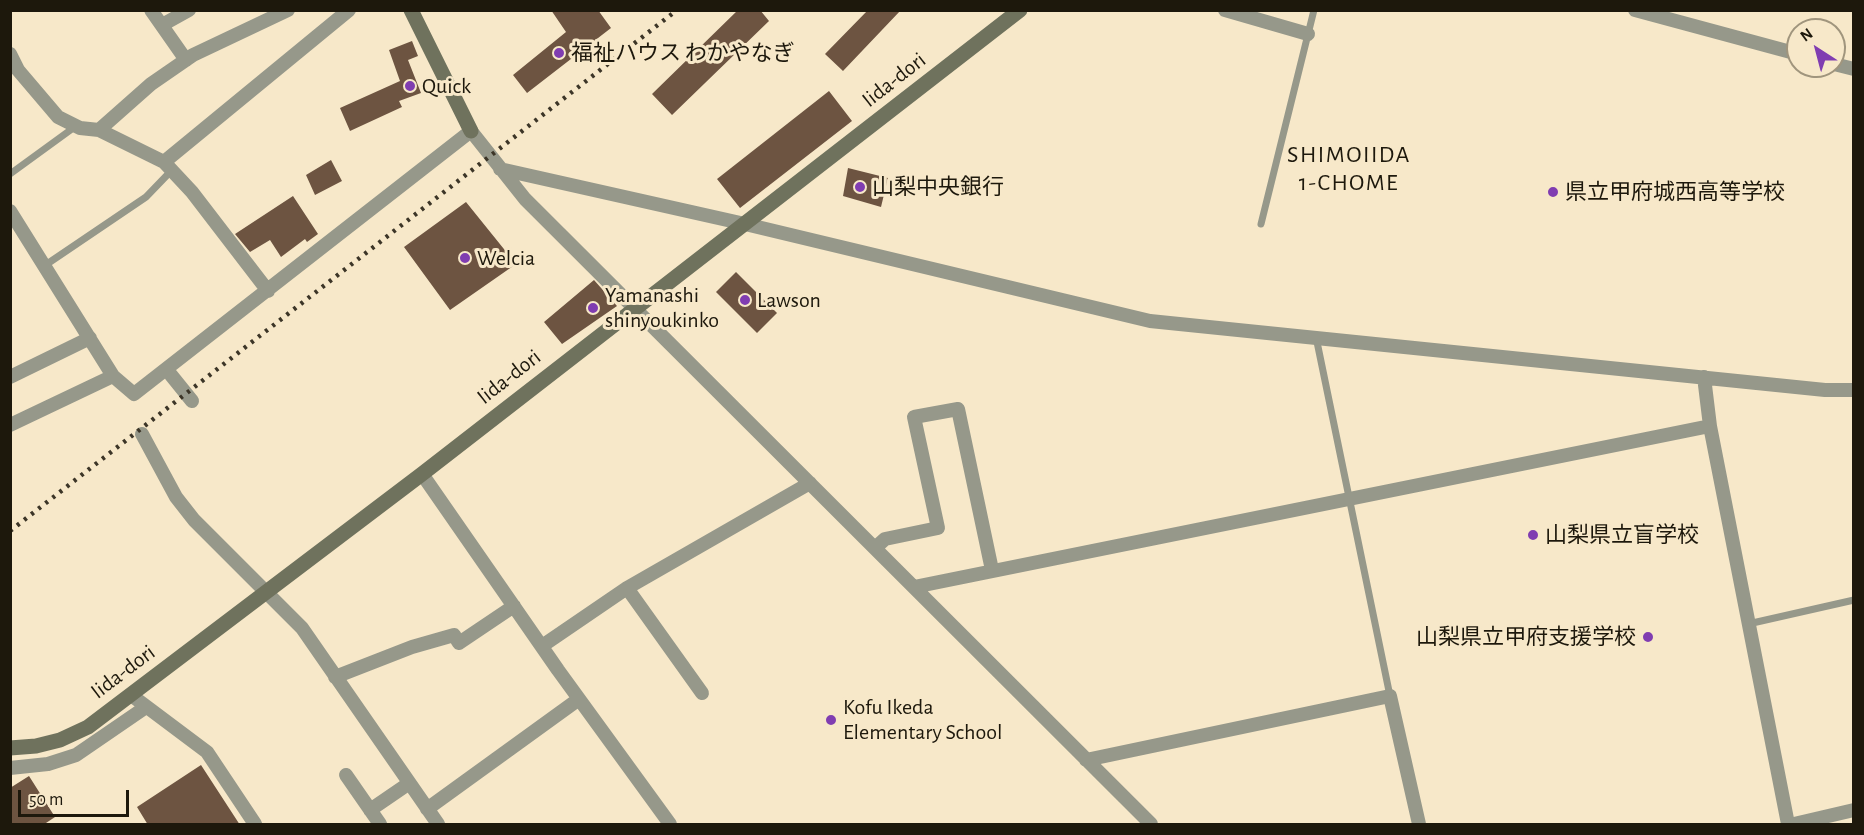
<!DOCTYPE html>
<meta charset="utf-8">
<style>
body{margin:0}
#map{position:relative;width:1864px;height:835px;overflow:hidden;background:#f7e8c9;font-family:"Alegreya Sans",sans-serif}
canvas{display:block}
.frame{position:absolute;inset:0;border:12px solid #1d180c;pointer-events:none}
.north{position:absolute;left:1786px;top:18px;width:60px;height:60px;box-sizing:border-box;background:#f7e8c9;border:2px solid #a0957d;border-radius:50%;rotate:324deg;font-size:16px;font-weight:700;line-height:24px;text-align:center;color:#1d180c}
.north::after{content:'';display:block;margin:auto;width:21px;height:27px;background:#803db1;clip-path:polygon(50% 0,100% 100%,50% 72%,0 100%)}
.scale{position:absolute;left:18px;top:790px;width:111px;height:27px;box-sizing:border-box;border:3px solid #1d180c;border-top:0;padding-left:8px;font-size:18px;line-height:21px;white-space:nowrap;color:#1d180c;-webkit-text-stroke:4px #f7e8c9;paint-order:stroke}
</style>
<div id="map">
<canvas width="1864" height="835"></canvas>
<div class="frame"></div>
<div class="north">N</div>
<div class="scale">50 m</div>
</div>
<script>
const g = document.querySelector('canvas').getContext('2d');
g.lineJoin = 'round';
function fill(path, color) {
  g.fillStyle = color;
  g.fill(path, 'evenodd');
}
function poly(rows) {
  const path = new Path2D();
  for (const r of rows) {
    path.moveTo(r[0], r[1]);
    for (let i = 2; i < r.length; i += 2) path.lineTo(r[i], r[i + 1]);
  }
  return path;
}
function stroke(path, color, width, dash) {
  g.strokeStyle = color;
  g.lineWidth = width;
  g.lineCap = dash ? 'butt' : 'round';
  g.setLineDash(dash || []);
  g.stroke(path);
}
function label(font, color, halo, rows, align = 'center') {
  g.font = font + ' "Alegreya Sans","Noto Sans JP",sans-serif';
  g.lineWidth = 6;
  g.setLineDash([]);
  g.textBaseline = 'middle';
  g.strokeStyle = halo;
  g.fillStyle = color;
  for (const [text, x, y, turn = 0] of rows) {
    g.save();
    g.translate(x, y);
    g.rotate((+turn || 0) * Math.PI / 180);
    g.textAlign = isNaN(turn) ? turn : align;
    if (halo) g.strokeText(text, 0, 0);
    g.fillText(text, 0, 0);
    g.restore();
  }
}
fill(poly([
 [551,10,598,10,611,28,527,93,513,75,566,32],
 [738,10,760,10,769,21,672,115,652,94],
 [868,10,901,10,843,71,825,54],
 [412,41,418,56,408,60,421,93,399,101,402,107,350,131,340,108,400,81,389,50],
 [829,91,852,121,740,208,717,179],
 [331,160,342,181,315,195,306,175],
 [848,168,888,178,881,207,843,196],
 [293,196,318,234,307,242,305,239,281,257,270,240,250,252,235,234],
 [466,202,516,264,450,310,404,247],
 [736,272,777,313,757,333,716,292],
 [594,280,617,306,562,344,544,322],
 [201,765,240,825,148,825,137,807],
 [29,776,55,817,43,825,10,825,10,788]
]), '#6d5441');
stroke(poly([
 [10,174,76,126],
 [1261,224,1314,10],
 [44,266,146,197,172,170],
 [1316,337,1390,696],
 [1748,624,1854,600]
]), '#96988a', 7);
stroke(poly([
 [151,10,186,60],
 [1225,10,1308,34],
 [1635,10,1798,54],
 [162,25,189,10],
 [10,54,18,70,58,117,80,128,99,130,164,162,192,192,268,291],
 [1834,64,1854,69],
 [99,130,151,84,193,55,288,10],
 [164,162,349,10],
 [500,169,745,224,1150,321,1825,390,1854,390],
 [10,211,113,376,134,394,471,131,525,199,1151,824],
 [171,375,192,401],
 [10,377,90,338],
 [1704,377,1710,426,1788,824],
 [10,425,113,376],
 [142,434,176,497,194,520,302,628,438,824],
 [422,474,558,670,670,824],
 [875,548,885,539,938,528,914,417,958,409,992,570],
 [914,587,1710,426],
 [627,588,702,693],
 [542,646,627,588,810,483],
 [335,677,412,647,454,635,459,643,514,606],
 [131,695,207,752,255,824],
 [1086,760,1390,696,1419,824],
 [10,768,48,764,76,755,146,707],
 [346,775,380,824],
 [427,809,579,699],
 [370,810,408,784],
 [1794,824,1854,810]
]), '#96988a', 14);
stroke(poly([
 [411,10,471,131],
 [10,748,36,746,60,740,88,727,422,474,1020,10]
]), '#6f725d', 15);
stroke(poly([
 [10,531,677,10]
]), '#3c3527', 4.5, [3, 6]);
for (const [x, y, r, color] of [
 [559,53,6,"#803db1"],
 [410,86,6,"#803db1"],
 [860,187,6,"#803db1"],
 [1553,192,6,"#803db1"],
 [465,258,6,"#803db1"],
 [745,300,6,"#803db1"],
 [593,308,6,"#803db1"],
 [1533,535,6,"#803db1"],
 [1648,637,6,"#803db1"],
 [831,720,6,"#803db1"]
]) {
  const dot = new Path2D();
  dot.arc(x, y, r, 0, 2 * Math.PI);
  g.fillStyle = color;
  g.fill(dot);
  stroke(dot, '#f7e8c9', 2);
}
label('22px', '#1d180c', '#f7e8c9', [
 ["福祉ハウス わかやなぎ",571,53],
 ["Quick",422,86],
 ["山梨中央銀行",872,187],
 ["県立甲府城西高等学校",1565,192],
 ["Welcia",477,258],
 ["Yamanashi",605,295],
 ["shinyoukinko",605,320],
 ["Lawson",757,300],
 ["山梨県立盲学校",1545,535],
 ["山梨県立甲府支援学校",1636,637,"right"],
 ["Kofu Ikeda",843,707],
 ["Elementary School",843,732]
], 'left');
label('22px', '#1d180c', '#f7e8c9', [
 ["Iida-dori",894,80,-38],
 ["Iida-dori",509,377,-38],
 ["Iida-dori",123,672,-37]
]);
g.letterSpacing = '1.5px';
label('24px', '#1d180c', '#f7e8c9', [
 ["SHIMOIIDA",1349,155],
 ["1-CHOME",1349,183]
]);
g.letterSpacing = '0px';
</script>
